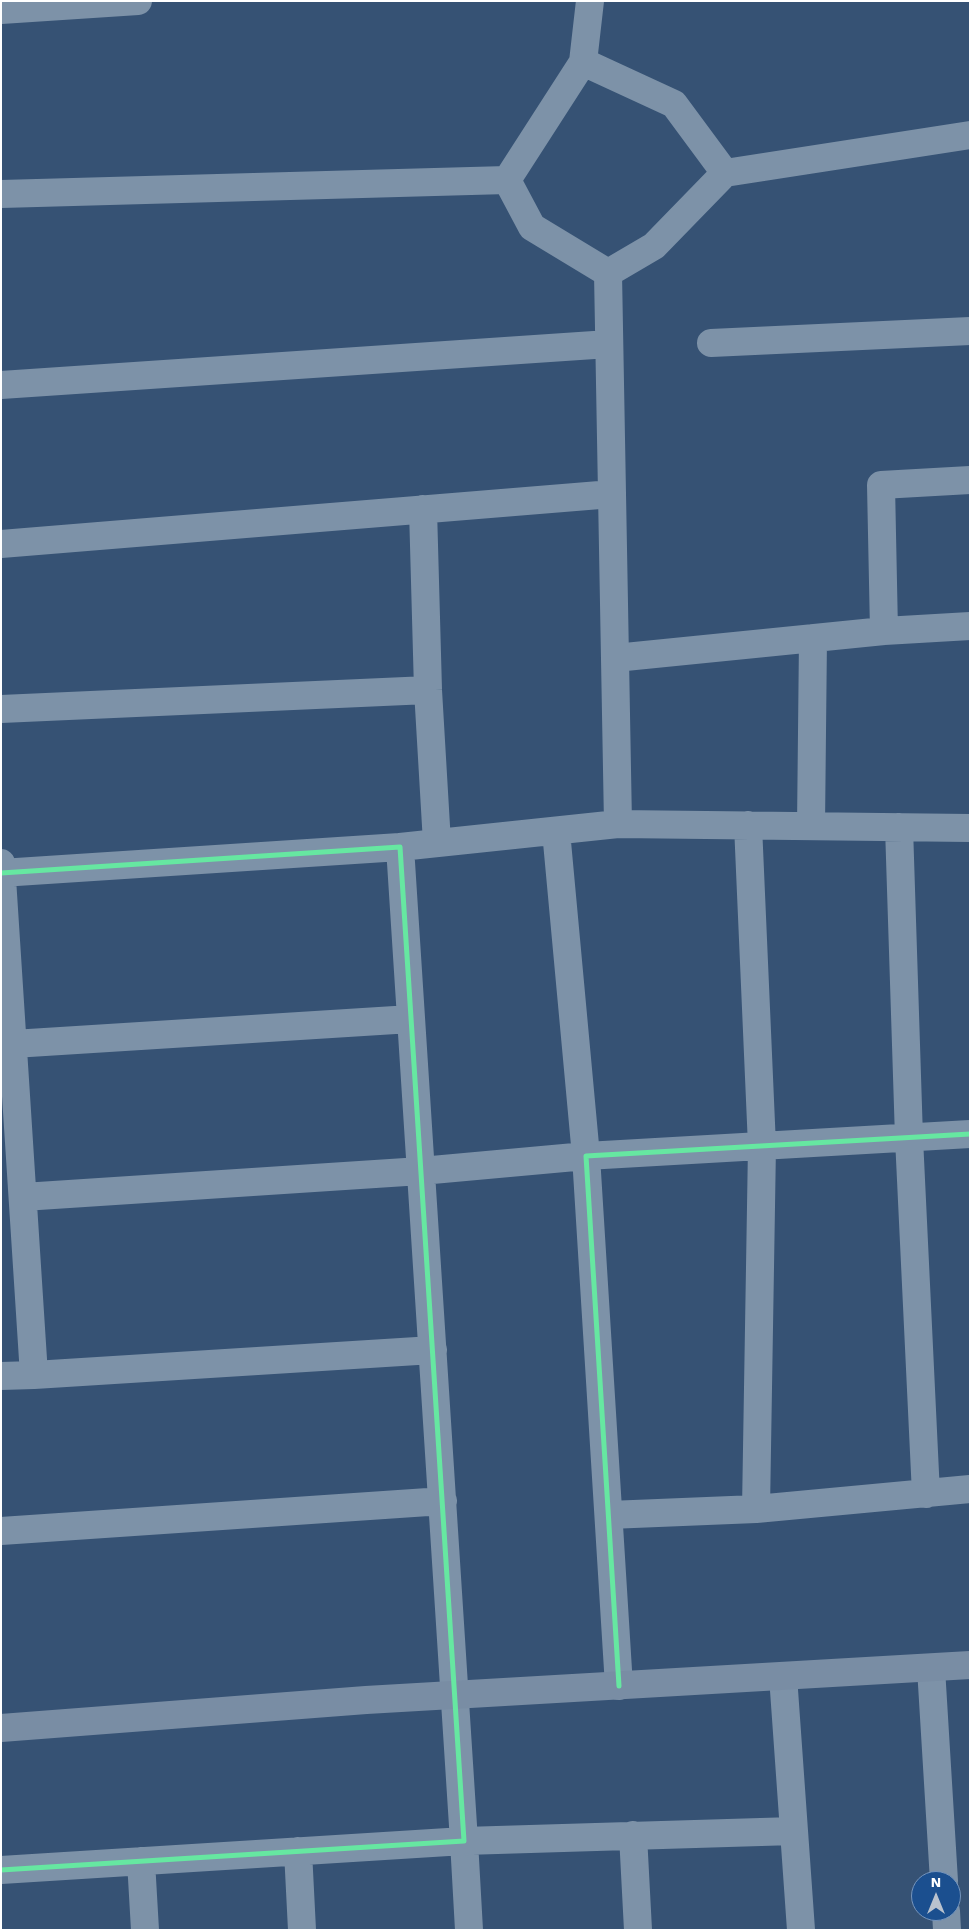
<!DOCTYPE html>
<style>
body{margin:0}
#map{position:relative;width:971px;height:1931px;overflow:hidden;background:#365274;font-family:"Work Sans",sans-serif}
canvas{display:block}
.frame{position:absolute;inset:0;border:2px solid #fff;pointer-events:none}
.north{position:absolute;left:911px;top:1871px;width:50px;height:50px;box-sizing:border-box;background:#1b4f8f;border:1px solid #7695bc;border-radius:50%;rotate:0deg;font-size:14px;font-weight:700;line-height:20px;text-align:center;color:#fff}
.north::after{content:'';display:block;margin:auto;width:18px;height:22px;background:#b9c2ce;clip-path:polygon(50% 0,100% 100%,50% 72%,0 100%)}
</style>
<div id="map">
<canvas width="971" height="1931"></canvas>
<div class="frame"></div>
<div class="north">N</div>
</div>
<script>
const g = document.querySelector('canvas').getContext('2d');
g.lineJoin = 'round';
function poly(rows) {
  const path = new Path2D();
  for (const r of rows) {
    path.moveTo(r[0], r[1]);
    for (let i = 2; i < r.length; i += 2) path.lineTo(r[i], r[i + 1]);
  }
  return path;
}
function stroke(path, color, width, dash) {
  g.strokeStyle = color;
  g.lineWidth = width;
  g.lineCap = dash ? 'butt' : 'round';
  g.setLineDash(dash || []);
  g.stroke(path);
}
stroke(poly([
 [1,10,138,1],
 [583,62,674,104,725,173,654,246,608,273,532,227,507,180,583,62],
 [583,62,590,1],
 [725,173,970,135],
 [1,194,507,180],
 [711,343,970,331],
 [1,385,609,344],
 [423,509,428,690,437,843],
 [1,544,612,494],
 [884,631,970,626],
 [615,658,884,631,881,485,970,480],
 [1,709,428,690],
 [618,824,970,828],
 [811,826,813,638],
 [899,827,909,1138,926,1494],
 [400,847,618,824,608,273],
 [1,863,34,1375,433,1350],
 [1,873,400,847,464,1841,1,1870],
 [13,1044,411,1019],
 [23,1197,421,1171,586,1156,556,831],
 [1,1376,34,1375],
 [756,1509,970,1489],
 [609,1515,756,1509,762,1146,748,825],
 [1,1531,443,1501],
 [931,1668,944,1881],
 [619,1686,586,1156,970,1134],
 [794,1831,801,1930],
 [633,1835,638,1930],
 [298,1851,302,1930],
 [141,1861,145,1930],
 [946,1911,947,1930],
 [469,1930,464,1841,794,1831,783,1676]
]), '#7d92a8', 28);
stroke(poly([
 [1,1728,366,1700,970,1665]
]), '#798da4', 28);
stroke(poly([
 [1,873,400,847,464,1841,1,1870],
 [619,1686,586,1156,970,1134]
]), '#66e7a1', 5);
</script>
